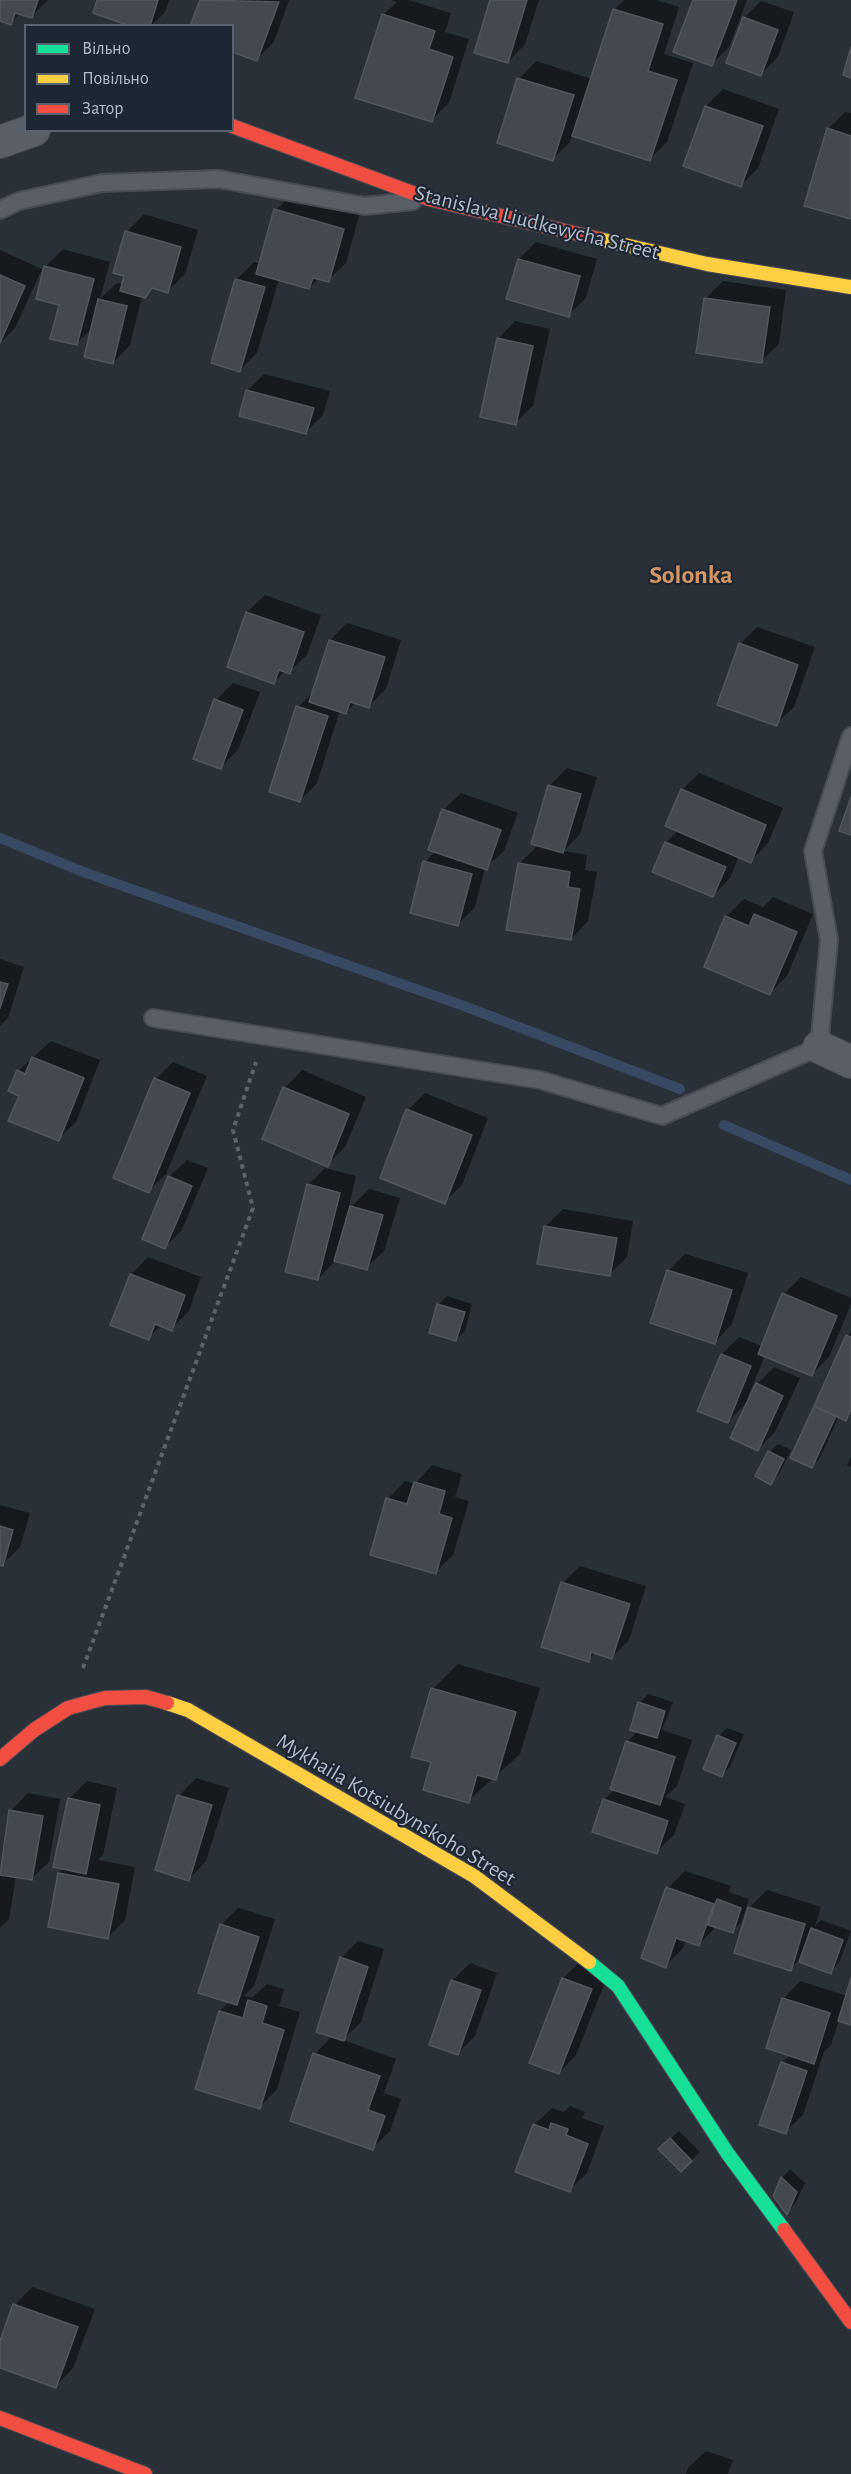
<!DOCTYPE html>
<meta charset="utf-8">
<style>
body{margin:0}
#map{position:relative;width:851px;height:2474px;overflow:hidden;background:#2a3038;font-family:"Alegreya Sans",sans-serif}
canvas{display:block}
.legend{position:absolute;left:24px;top:24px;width:210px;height:108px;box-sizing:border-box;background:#1d2633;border:2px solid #59626f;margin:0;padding:8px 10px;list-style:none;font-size:18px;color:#b4bcc9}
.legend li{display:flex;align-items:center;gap:12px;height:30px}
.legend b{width:30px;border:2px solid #59626f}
</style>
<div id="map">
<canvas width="851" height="2474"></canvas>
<ul class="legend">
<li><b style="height:8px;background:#16e098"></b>Вільно</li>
<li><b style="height:8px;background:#ffcf43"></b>Повільно</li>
<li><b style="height:8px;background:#f24e42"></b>Затор</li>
</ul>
</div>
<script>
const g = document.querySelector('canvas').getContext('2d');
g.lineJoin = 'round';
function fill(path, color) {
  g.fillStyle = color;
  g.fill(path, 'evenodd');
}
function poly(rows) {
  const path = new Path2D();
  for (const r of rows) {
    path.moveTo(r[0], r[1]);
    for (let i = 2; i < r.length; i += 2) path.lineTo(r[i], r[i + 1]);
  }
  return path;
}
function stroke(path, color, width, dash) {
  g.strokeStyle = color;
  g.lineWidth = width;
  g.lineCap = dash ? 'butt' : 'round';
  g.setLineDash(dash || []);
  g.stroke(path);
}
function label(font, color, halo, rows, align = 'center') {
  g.font = font + ' "Alegreya Sans",sans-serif';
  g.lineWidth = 4.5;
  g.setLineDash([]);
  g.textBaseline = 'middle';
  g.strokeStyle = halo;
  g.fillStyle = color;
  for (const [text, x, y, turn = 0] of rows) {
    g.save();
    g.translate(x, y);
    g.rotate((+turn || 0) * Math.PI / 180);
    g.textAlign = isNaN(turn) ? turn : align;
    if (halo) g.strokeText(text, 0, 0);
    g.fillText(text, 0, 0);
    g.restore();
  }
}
fill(poly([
 [0,0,48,0,32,16,21,13,10,23,0,20],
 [98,0,169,0,165,12,151,26,135,26],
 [201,0,289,0,274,42,257,59,232,26,192,26],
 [392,0,408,0,451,13,445,32,469,39,449,103,431,120,383,15,397,2],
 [492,0,539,0,525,44,508,62],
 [624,0,656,0,679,7,664,54,693,63,667,142,650,159,572,134,570,142,552,160,519,79,536,61,592,79,614,10],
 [695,0,747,0,729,47,711,65],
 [761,1,794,12,778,57,761,74,744,18],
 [723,89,779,109,758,168,740,186,706,106],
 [845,112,851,113,851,218,828,129],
 [293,193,360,212,346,263,328,280,319,278,309,288,279,279,257,353,240,370,212,362,237,279,254,262,260,264,276,210],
 [144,214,198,230,185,274,168,291,154,287,144,296,142,296,130,345,113,363,93,327,76,344,45,267,63,249,110,262,100,299,117,283,124,284,127,232],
 [536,242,597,259,586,298,568,315,519,259],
 [0,250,42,269,15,328,0,343],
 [723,281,786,290,779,344,761,361,705,299],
 [515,321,550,329,533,406,515,423,498,339],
 [264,374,330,391,323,415,306,432,247,391],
 [265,595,321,615,307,655,289,672,285,671,274,682,228,666,247,612],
 [347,623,401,640,386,689,369,706,356,702,346,712,340,710,317,783,300,801,298,707,315,690,330,640],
 [757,627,815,647,794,707,776,724,740,644],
 [233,683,260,692,238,750,221,767,216,700],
 [567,768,597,777,580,834,564,851,587,855,585,870,597,872,588,921,571,939,519,864,538,845,550,785],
 [699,773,783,808,768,843,751,861,739,856,730,878,713,896,666,843,678,830,682,790],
 [461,793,518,813,504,851,485,868,475,907,458,924,425,862,436,851,443,810],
 [773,897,813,914,787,976,770,993,726,917,744,899,763,907],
 [0,959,24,967,8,1018,0,1026],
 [51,1041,100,1060,76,1122,58,1139,21,1095,18,1071],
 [173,1062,207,1076,166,1174,148,1191,156,1079],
 [302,1070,366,1097,345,1147,327,1165,285,1088],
 [425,1093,488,1118,462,1185,444,1202,408,1110],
 [187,1160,208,1168,182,1230,165,1247,169,1177],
 [325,1168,356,1176,348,1210,369,1189,400,1198,384,1251,366,1268,335,1261,318,1279,308,1185],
 [563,1209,633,1221,627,1257,610,1274,545,1227],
 [685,1254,748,1273,732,1324,715,1342,668,1271],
 [148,1257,201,1277,189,1311,171,1329,162,1325,148,1338,131,1275],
 [801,1277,851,1298,851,1304,829,1357,812,1374,765,1355,748,1397,750,1398,757,1384,774,1367,800,1378,775,1432,758,1449,749,1400,728,1422,722,1354,739,1337,762,1346,784,1294],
 [447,1296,472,1304,465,1331,456,1339,438,1305],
 [851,1332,851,1413,845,1419,839,1416,820,1458,812,1466,847,1336],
 [778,1444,791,1450,779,1474,770,1483,770,1452],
 [851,1457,851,1467,847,1465],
 [432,1465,462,1474,455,1497,469,1501,453,1555,436,1572,388,1499,405,1481,415,1484],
 [0,1505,30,1513,20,1547,3,1564,0,1563],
 [580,1566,646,1586,629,1640,612,1657,596,1652,588,1660,563,1583],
 [458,1664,540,1688,520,1754,468,1801,433,1760,433,1689],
 [648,1694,673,1702,662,1730,692,1740,677,1786,665,1797,685,1804,674,1835,656,1852,604,1800,615,1789,627,1742,638,1731,640,1703],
 [727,1728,744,1734,730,1767,722,1775,719,1736],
 [196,1778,229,1788,206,1861,189,1879,179,1796],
 [87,1781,117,1788,103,1855,98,1860,135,1867,125,1920,108,1937,59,1873,64,1868,69,1799],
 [28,1793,60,1799,49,1862,31,1879,16,1876,9,1919,0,1928,0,1874,11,1811],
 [685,1871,731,1886,729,1892,749,1899,741,1923,732,1931,717,1926,699,1944,686,1940,683,1948,666,1966,668,1888],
 [767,1890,821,1907,815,1926,821,1920,851,1931,839,1963,831,1972,799,1960,790,1969,749,1908],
 [238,1908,275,1919,254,1986,244,1996,252,1998,267,1984,284,1989,279,2006,300,2012,277,2089,260,2107,220,2011,230,2001,221,1925],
 [358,1941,384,1949,361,2022,343,2040,396,2059,384,2093,401,2099,390,2131,373,2148,315,2054,332,2036,341,1958],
 [581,1961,609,1972,576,2055,559,2073,531,2062,563,1978],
 [470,1963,497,1973,475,2036,458,2053,452,1981],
 [800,1981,847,1996,851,1983,851,2023,839,2020,831,2045,824,2052,803,2115,785,2132,782,2063,790,2055,783,1999],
 [570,2106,585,2112,582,2118,604,2126,587,2173,569,2190,534,2125,552,2108,564,2112],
 [679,2131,700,2152,681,2170,660,2149],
 [790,2169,805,2183,795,2204,787,2212,775,2196,782,2178],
 [32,2287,95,2309,73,2368,56,2386,0,2366,0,2345,15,2305],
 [706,2451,733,2460,728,2474,686,2474,688,2468]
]), '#0007');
stroke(poly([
 [0,838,86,873,464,1006,680,1089],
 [724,1125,851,1180]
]), '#384963', 10);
const building = poly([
 [0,0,38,0,32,18,15,13,11,25,0,21,0,0],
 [97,0,158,0,150,26,130,26,93,13,97,0],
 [200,0,279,2,257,61,232,52,232,26,190,26,200,0],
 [490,0,527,0,508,63,474,53,490,0],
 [693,0,737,0,712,66,673,52,693,0],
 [613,9,663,24,648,71,677,80,650,161,572,136,613,9],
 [382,14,435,31,429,49,453,57,432,122,355,98,382,14],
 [743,17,778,30,761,76,726,63,743,17],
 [851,47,851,78,843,75,851,47],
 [517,78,574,95,553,161,497,143,517,78],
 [705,106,763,126,741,187,683,166,705,106],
 [827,128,851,136,851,219,804,206,827,128],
 [274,209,344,229,329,282,313,278,309,289,256,274,274,209],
 [125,231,181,247,168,293,152,288,145,298,120,291,124,276,113,273,125,231],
 [518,259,580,276,569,317,506,299,518,259],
 [44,266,94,279,77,345,50,339,59,305,36,299,44,266],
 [0,275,25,286,0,343,0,275],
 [235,279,265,287,240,372,211,363,235,279],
 [704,298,770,307,762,363,696,353,704,298],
 [98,299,127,306,113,364,84,357,98,299],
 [497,338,533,346,516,425,480,417,497,338],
 [246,390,314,408,306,434,239,416,246,390],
 [246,612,304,632,290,674,279,670,274,684,227,667,246,612],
 [329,640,385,657,369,708,350,702,346,714,309,702,329,640],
 [739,643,798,665,777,726,717,705,739,643],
 [214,699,243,710,221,769,193,759,214,699],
 [296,706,328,716,300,802,269,792,296,706],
 [548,785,581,794,563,853,531,844,548,785],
 [681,789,766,825,751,863,665,826,681,789],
 [851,797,851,835,839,831,851,797],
 [442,809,501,830,487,870,428,850,442,809],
 [665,842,726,867,713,897,652,872,665,842],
 [423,861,472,874,458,926,410,913,423,861],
 [518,863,570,872,568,887,580,889,571,940,506,930,518,863],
 [754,914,797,932,770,995,704,967,725,916,749,926,754,914],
 [0,982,8,984,0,1008,0,982],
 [32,1057,84,1078,59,1141,8,1121,19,1096,8,1091,17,1070,25,1074,32,1057],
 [154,1078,190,1093,149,1193,113,1178,154,1078],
 [283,1087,349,1114,328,1167,262,1139,283,1087],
 [406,1109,472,1135,445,1204,380,1178,406,1109],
 [168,1176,192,1186,165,1249,142,1239,168,1176],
 [307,1184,340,1193,318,1280,285,1272,307,1184],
 [350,1206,383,1215,367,1270,334,1261,350,1206],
 [544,1226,617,1238,610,1276,537,1264,544,1226],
 [667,1270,732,1290,715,1344,650,1323,667,1270],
 [130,1274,185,1295,172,1331,155,1324,149,1340,110,1325,130,1274],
 [782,1293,837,1316,812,1376,758,1354,782,1293],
 [437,1304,465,1312,456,1341,429,1333,437,1304],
 [846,1335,851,1337,851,1409,846,1421,814,1406,846,1335],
 [721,1354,751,1366,728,1423,697,1411,721,1354],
 [756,1383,783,1396,758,1451,730,1438,756,1383],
 [814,1406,836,1416,812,1468,790,1458,814,1406],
 [768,1451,784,1459,771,1485,755,1476,768,1451],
 [414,1482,445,1491,439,1514,452,1518,436,1574,370,1555,386,1498,407,1504,414,1482],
 [0,1526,13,1530,3,1566,0,1565,0,1526],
 [561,1582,630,1604,612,1659,591,1652,589,1662,541,1647,561,1582],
 [431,1688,516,1712,496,1780,477,1775,469,1803,423,1790,431,1762,411,1757,431,1688],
 [638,1702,665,1711,657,1738,630,1730,638,1702],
 [717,1735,736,1743,722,1777,703,1769,717,1735],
 [626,1741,675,1757,660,1805,610,1789,626,1741],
 [177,1795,212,1805,189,1881,155,1870,177,1795],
 [68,1798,100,1805,86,1874,53,1867,68,1798],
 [603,1799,668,1821,657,1854,592,1832,603,1799],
 [9,1810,43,1816,32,1880,0,1875,9,1810],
 [58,1873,119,1884,108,1939,48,1927,58,1873],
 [666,1887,714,1904,699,1946,676,1938,666,1968,641,1958,666,1887],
 [717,1899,741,1908,733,1933,708,1925,717,1899],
 [748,1907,805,1924,791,1971,734,1953,748,1907],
 [220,1924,259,1937,237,2005,198,1993,220,1924],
 [811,1928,843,1940,831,1974,799,1962,811,1928],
 [340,1957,368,1967,344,2041,316,2032,340,1957],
 [562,1978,592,1989,559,2074,529,2063,562,1978],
 [851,1978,851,2025,838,2021,851,1978],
 [451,1980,481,1990,458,2055,429,2045,451,1980],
 [782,1998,830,2013,814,2064,766,2048,782,1998],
 [248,2000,267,2006,262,2023,284,2030,260,2109,195,2089,219,2011,243,2018,248,2000],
 [313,2053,380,2076,368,2110,385,2116,373,2150,290,2121,313,2053],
 [781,2062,807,2071,786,2134,759,2125,781,2062],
 [551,2123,568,2129,566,2135,588,2144,570,2192,515,2172,533,2124,549,2130,551,2123],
 [670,2138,692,2161,681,2172,658,2149,670,2138],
 [781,2177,797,2192,787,2215,773,2196,781,2177],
 [13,2304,78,2327,56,2388,0,2368,0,2341,13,2304]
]);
fill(building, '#444950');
stroke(building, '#52575f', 1.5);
const lane = poly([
 [0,210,19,201,102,183,219,179,365,206,413,201],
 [153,1018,540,1080,662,1116,819,1047,829,940,813,851,851,736]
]);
const street = poly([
 [0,142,34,130],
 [819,1047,851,1062]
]);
const fast = poly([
 [589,1962,618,1986,728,2154,784,2230]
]);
const slow = poly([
 [599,239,707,264,851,287],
 [167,1703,188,1710,474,1876,589,1962]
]);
const jam = poly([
 [232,126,429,199,599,239],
 [0,1759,34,1730,68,1708,105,1698,146,1697,167,1703],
 [784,2230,851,2322],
 [0,2418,145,2474]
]);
stroke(lane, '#484c53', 20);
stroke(street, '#484c53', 34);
stroke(fast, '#484c53', 16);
stroke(slow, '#484c53', 16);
stroke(jam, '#484c53', 16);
stroke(poly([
 [83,1668,253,1208,233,1130,256,1062]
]), '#5d636a', 4, [4.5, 4.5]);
stroke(lane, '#5a5e66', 16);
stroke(street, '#5a5e66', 32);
stroke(fast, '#16e098', 14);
stroke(slow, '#ffcf43', 14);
stroke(jam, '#f24e42', 14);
label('22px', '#b4bcc9', '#1d2633', [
 ["Stanislava Liudkevycha Street",537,223,14],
 ["Mykhaila Kotsiubynskoho Street",396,1810,31]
]);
label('bold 26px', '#d59563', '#1d2633', [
 ["Solonka",691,575]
]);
</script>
